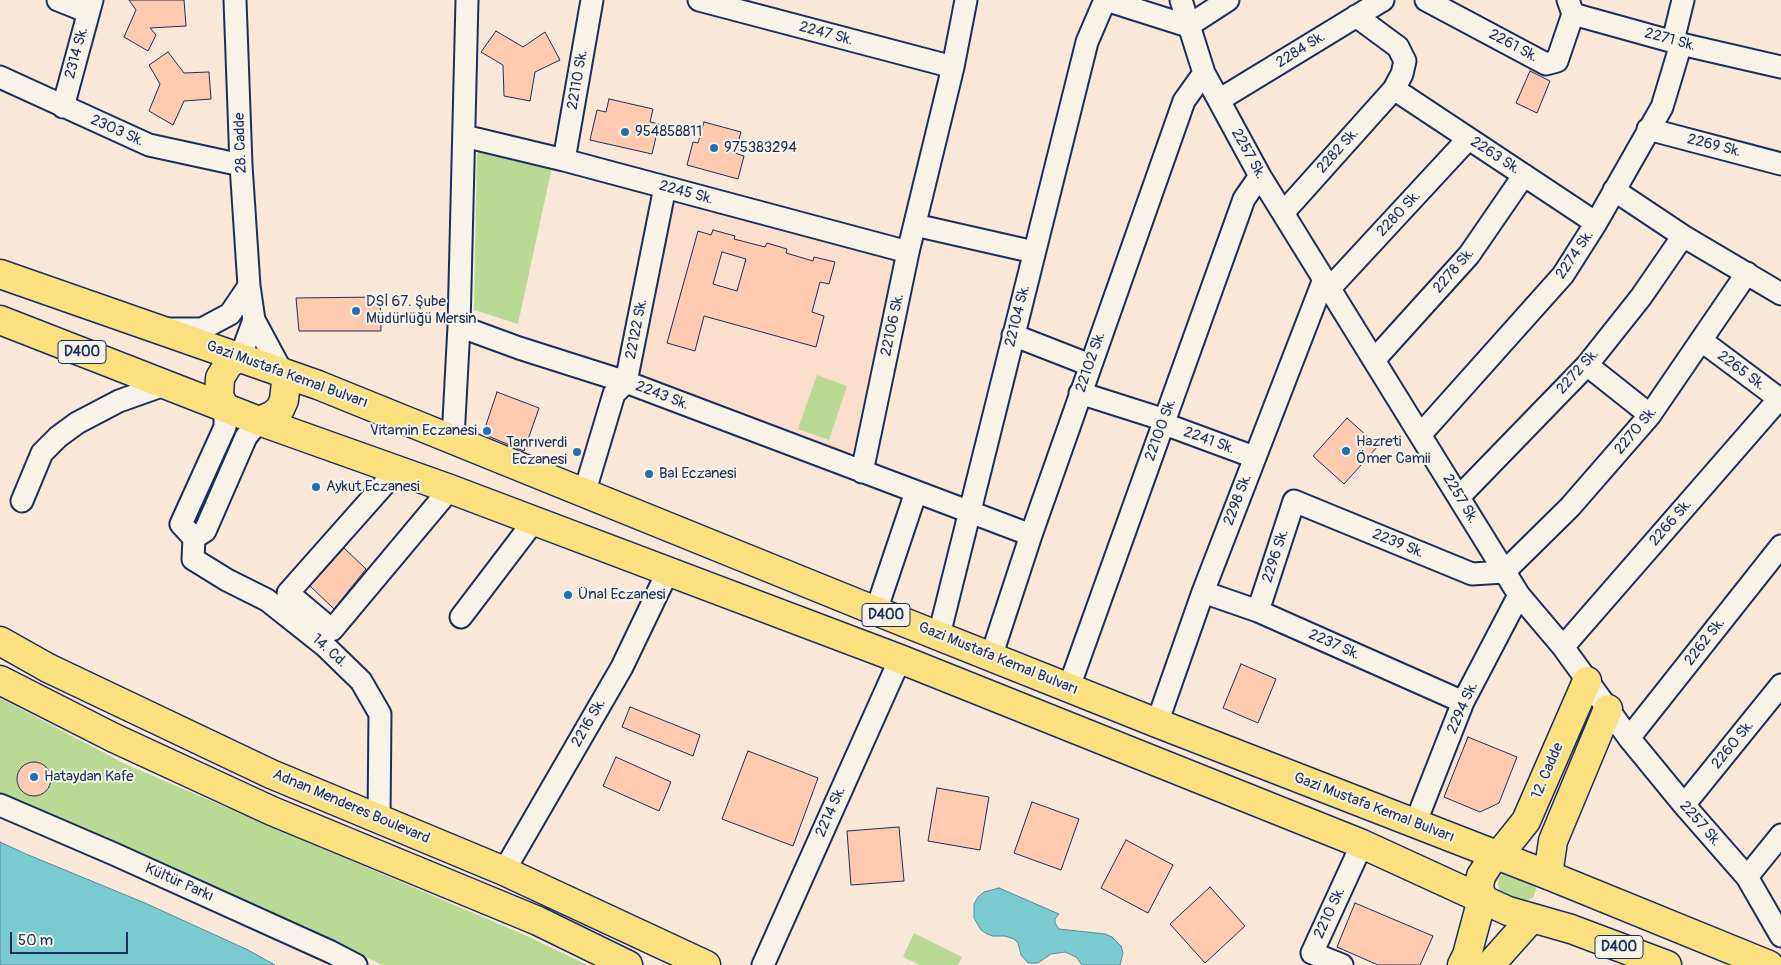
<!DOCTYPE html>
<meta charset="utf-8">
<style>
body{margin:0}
#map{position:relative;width:1781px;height:965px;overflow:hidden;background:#f9e7d7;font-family:Pangolin,sans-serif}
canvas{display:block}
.scale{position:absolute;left:10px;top:932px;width:118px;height:22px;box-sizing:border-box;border:2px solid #1b2f5e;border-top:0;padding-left:6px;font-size:15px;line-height:18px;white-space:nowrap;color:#1b2f5e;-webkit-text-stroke:4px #f7f3e8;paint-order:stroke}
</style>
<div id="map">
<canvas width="1781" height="965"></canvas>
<div class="scale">50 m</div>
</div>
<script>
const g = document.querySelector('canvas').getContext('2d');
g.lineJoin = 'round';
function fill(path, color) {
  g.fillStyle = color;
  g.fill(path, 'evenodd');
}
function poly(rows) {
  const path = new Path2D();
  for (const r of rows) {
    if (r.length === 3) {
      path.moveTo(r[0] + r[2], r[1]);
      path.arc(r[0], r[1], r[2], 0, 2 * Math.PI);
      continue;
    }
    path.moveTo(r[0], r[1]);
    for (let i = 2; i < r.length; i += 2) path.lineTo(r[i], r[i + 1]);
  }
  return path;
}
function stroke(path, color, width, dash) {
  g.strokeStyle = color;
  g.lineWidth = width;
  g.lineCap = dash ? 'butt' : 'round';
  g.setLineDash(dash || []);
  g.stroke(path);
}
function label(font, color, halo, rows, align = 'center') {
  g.font = font + ' Pangolin,sans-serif';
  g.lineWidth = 4;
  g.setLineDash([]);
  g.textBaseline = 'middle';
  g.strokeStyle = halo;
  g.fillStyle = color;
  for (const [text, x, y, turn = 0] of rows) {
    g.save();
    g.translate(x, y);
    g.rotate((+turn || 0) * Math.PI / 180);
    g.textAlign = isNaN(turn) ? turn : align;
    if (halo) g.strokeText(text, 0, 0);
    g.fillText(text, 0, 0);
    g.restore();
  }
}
fill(poly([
 [678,198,892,254,898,265,856,450,842,455,638,378,638,371,667,206]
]), '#fbdecb');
fill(poly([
 [484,149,552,167,518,324,474,310,477,154],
 [817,375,847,386,829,440,798,429],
 [0,698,125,764,527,936,587,965,382,965,334,941,0,797],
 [1508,871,1535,884,1536,889,1533,898,1523,901,1504,894,1499,889,1498,884,1499,878,1503,873],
 [914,933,962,957,958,965,920,965,903,957]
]), '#b8da94');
const water = poly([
 [0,842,26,854,145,903,248,950,275,965,0,965,0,842],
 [999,888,1059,914,1055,919,1055,923,1059,929,1105,934,1112,937,1121,946,1123,953,1120,965,1082,965,1076,957,1065,952,1051,954,1038,963,1028,963,1021,955,1018,943,1014,939,1005,936,993,936,987,934,981,930,974,918,974,904,978,897,984,892,999,888]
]);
fill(water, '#7acbd0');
stroke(water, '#548da2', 1);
const building = poly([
 [129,0,184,0,186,26,150,28,156,35,148,51,124,37,136,10,129,0],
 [496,31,523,47,545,32,560,60,535,72,530,101,504,96,503,65,481,52,496,31],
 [168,52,184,73,209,72,211,99,184,101,173,125,149,111,160,84,149,65,168,52],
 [1530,71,1550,81,1537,113,1516,103,1530,71],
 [609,99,653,109,650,122,659,124,652,154,590,140,597,110,606,112,609,99],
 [704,122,741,132,735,153,744,156,738,179,687,165,693,142,698,143,704,122],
 [713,230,735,236,734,239,765,247,767,243,787,249,786,253,813,261,814,257,835,262,829,284,820,282,812,312,824,316,816,347,704,316,695,351,667,343,698,231,711,235,713,230],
 [722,252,746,259,737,291,713,284,722,252],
 [380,297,381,331,299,331,296,298,380,297],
 [497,392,539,408,524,451,483,434,497,392],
 [1347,418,1378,446,1344,484,1313,456,1347,418],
 [344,548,366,569,334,609,310,586,344,548],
 [1241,664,1276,679,1258,723,1223,708,1241,664],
 [630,707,700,735,693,756,622,727,630,707],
 [1468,737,1517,757,1499,803,1480,812,1444,797,1468,737],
 [748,751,818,778,793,846,722,819,748,751],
 [616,757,671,782,659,811,603,786,616,757],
 [34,779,17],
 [937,788,989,797,980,850,928,841,937,788],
 [1032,802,1079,819,1061,870,1014,853,1032,802],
 [899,827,904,881,851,885,847,831,899,827],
 [1126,840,1173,865,1148,913,1101,888,1126,840],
 [1210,887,1245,926,1205,963,1170,924,1210,887],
 [1355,903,1433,936,1420,965,1378,965,1337,947,1355,903]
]);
fill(building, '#ffcab0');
stroke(building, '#1b2f5e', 1);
const minor = poly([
 [58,0,88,12],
 [235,0,241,165,249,286,254,320,282,372],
 [699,0,953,67],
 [1106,0,1188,26],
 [1181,0,1204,73,1260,176,1519,595,1563,647,1629,738,1684,805,1747,877,1781,936],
 [1426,0,1546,64,1557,61,1573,14],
 [1568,0,1573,14,1681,44,1781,67],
 [1188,26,1228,0],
 [1673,41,1683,0],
 [0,77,149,145,241,165],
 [1394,89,1596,223],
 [1219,100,1383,0],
 [63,107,92,0],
 [1648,129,1781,164],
 [464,136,564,160,908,252],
 [564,160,592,0],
 [1614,190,1683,236,1781,294],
 [1283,213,1394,89,1402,74,1405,61,1398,47,1356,16],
 [915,225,1034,252],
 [1330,288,1468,139],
 [459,326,519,348,626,382,1031,535],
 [170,329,202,329,230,314,249,286],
 [1013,335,1090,365],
 [1702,341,1781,400],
 [240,358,254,320],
 [1374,360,1469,255,1524,175],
 [1587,365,1650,415],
 [1080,393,1165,420,1170,426,1254,457],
 [225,408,225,427,181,524,194,538,193,559,227,580,267,600,325,646,361,681,380,714,379,819],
 [1421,434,1563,275,1596,223,1662,107,1681,44],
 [453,439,459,326,467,0],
 [397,470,288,593,332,630,450,489],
 [862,472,908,252,953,67,966,0],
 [584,494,614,394,626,382,665,187],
 [1459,497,1587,365,1641,297,1683,236],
 [22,501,42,453,58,437,77,423,119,401,164,385],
 [194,538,205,531,246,437,259,421],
 [1203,592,1258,611,1463,702],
 [876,611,916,492],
 [1258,611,1294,501,1472,574,1504,572,1570,507,1650,415,1747,273],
 [461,617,534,521],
 [939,635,1087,42,1105,0],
 [1563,647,1779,399],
 [991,657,1031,535,1184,101,1204,73],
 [1069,687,1244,199,1260,176],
 [1157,723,1203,592,1324,279],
 [1629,738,1781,546],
 [0,805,114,854,331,952,356,965],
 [1684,805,1781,685],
 [1415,824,1463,702,1519,595],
 [504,871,622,667,668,571],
 [1747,877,1781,835],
 [763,965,900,659],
 [1342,965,1312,953,1362,844]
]);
const major = poly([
 [0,641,48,668,271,774,504,871,706,965],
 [0,680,114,738,272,811,538,921,628,965],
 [1498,856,1526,821,1587,681],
 [1548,875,1553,841,1608,709],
 [1462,965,1467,955,1482,899],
 [1490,965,1531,919]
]);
const highway = poly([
 [0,274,318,385,876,611,1157,723,1548,875,1769,965],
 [0,320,259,421,450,489,900,659,1362,844,1508,911,1571,929,1667,965],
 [225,408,219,396,220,378,229,363,240,358],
 [259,421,273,415,280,409,284,400,286,382,282,372],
 [1482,899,1479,886,1481,876,1490,862,1498,856]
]);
stroke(minor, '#1b2f5e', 25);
stroke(major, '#1b2f5e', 31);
stroke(highway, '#1b2f5e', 31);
stroke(minor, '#f7f3e8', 21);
stroke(major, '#fbe080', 28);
stroke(highway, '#fbe080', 28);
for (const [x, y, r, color] of [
 [625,132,5,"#1f6fb2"],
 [714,148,5,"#1f6fb2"],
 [356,311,5,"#1f6fb2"],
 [487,431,5,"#1f6fb2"],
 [1346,451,5,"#1f6fb2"],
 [577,452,5,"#1f6fb2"],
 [649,474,5,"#1f6fb2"],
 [316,487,5,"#1f6fb2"],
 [568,595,5,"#1f6fb2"],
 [34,777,5,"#1f6fb2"]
]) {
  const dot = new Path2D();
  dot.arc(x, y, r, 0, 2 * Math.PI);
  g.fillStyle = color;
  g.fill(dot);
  stroke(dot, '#f7f3e8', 2);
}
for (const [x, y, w] of [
 [82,352,48],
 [886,615,48],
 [1619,947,48]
]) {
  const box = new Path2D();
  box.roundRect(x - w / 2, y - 11.5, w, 23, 4);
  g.fillStyle = '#f7f3e8';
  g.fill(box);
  stroke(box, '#1b2f5e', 1);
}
label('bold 14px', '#1b2f5e', null, [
 ["D400",82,352],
 ["D400",886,615],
 ["D400",1619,947]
]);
label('15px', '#1b2f5e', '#f7f3e8', [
 ["2247 Sk.",826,34,15],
 ["2271 Sk.",1670,40,15],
 ["2261 Sk.",1513,46,28],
 ["2284 Sk.",1301,50,-32],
 ["2314 Sk.",77,53,-75],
 ["22110 Sk.",578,80,-80],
 ["2303 Sk.",117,131,24],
 ["28. Cadde",241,143,-92],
 ["2269 Sk.",1714,146,14],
 ["2282 Sk.",1338,151,-48],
 ["2257 Sk.",1248,154,61],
 ["2263 Sk.",1495,156,33],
 ["2245 Sk.",686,193,15],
 ["2280 Sk.",1399,214,-47],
 ["2274 Sk.",1575,255,-56],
 ["2278 Sk.",1454,271,-49],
 ["22104 Sk.",1018,316,-76],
 ["22106 Sk.",893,325,-78],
 ["22122 Sk.",637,329,-79],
 ["22102 Sk.",1091,362,-71],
 ["2265 Sk.",1741,371,37],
 ["2272 Sk.",1578,372,-48],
 ["Gazi Mustafa Kemal Bulvarı",287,375,20],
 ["2243 Sk.",662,396,21],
 ["22100 Sk.",1161,430,-70],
 ["2270 Sk.",1636,431,-50],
 ["2241 Sk.",1209,441,20],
 ["2257 Sk.",1460,499,59],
 ["2298 Sk.",1238,500,-69],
 ["2266 Sk.",1671,523,-49],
 ["2239 Sk.",1398,544,22],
 ["2296 Sk.",1276,556,-72],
 ["2262 Sk.",1705,642,-52],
 ["2237 Sk.",1334,645,24],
 ["14. Cd.",329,651,42],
 ["Gazi Mustafa Kemal Bulvarı",998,659,22],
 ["2294 Sk.",1463,708,-66],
 ["2216 Sk.",589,723,-60],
 ["2260 Sk.",1733,745,-51],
 ["12. Cadde",1548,771,-67],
 ["Adnan Menderes Boulevard",351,807,23],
 ["Gazi Mustafa Kemal Bulvarı",1374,808,21],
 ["2214 Sk.",831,812,-66],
 ["2257 Sk.",1700,824,49],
 ["Kültür Parkı",179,883,24],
 ["2210 Sk.",1330,913,-65]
]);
label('15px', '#1b2f5e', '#f7f3e8', [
 ["954858811",635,132],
 ["975383294",724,148],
 ["DSİ 67. Şube",366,302],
 ["Müdürlüğü Mersin",366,319],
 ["Vitamin Eczanesi",477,431,"right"],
 ["Hazreti",1356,442],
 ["Ömer Camii",1356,459],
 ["Tanrıverdi",567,443,"right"],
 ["Eczanesi",567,460,"right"],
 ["Bal Eczanesi",659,474],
 ["Aykut Eczanesi",326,487],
 ["Ünal Eczanesi",578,595],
 ["Hataydan Kafe",44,777]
], 'left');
</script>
